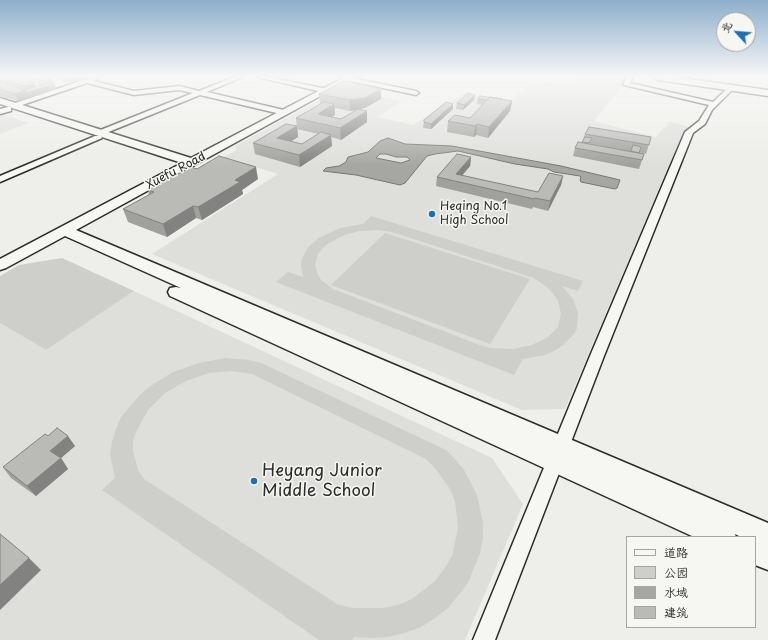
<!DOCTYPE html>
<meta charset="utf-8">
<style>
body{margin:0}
#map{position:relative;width:768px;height:640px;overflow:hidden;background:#eeeeea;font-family:"Playpen Sans","LXGW WenKai TC",sans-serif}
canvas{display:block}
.legend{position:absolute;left:626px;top:536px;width:130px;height:92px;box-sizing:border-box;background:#f6f6f2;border:1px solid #a5a5a2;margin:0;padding:5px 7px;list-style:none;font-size:12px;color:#2b2b2b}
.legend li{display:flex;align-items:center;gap:8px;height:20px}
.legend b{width:20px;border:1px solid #a5a5a2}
.north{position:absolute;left:716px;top:12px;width:40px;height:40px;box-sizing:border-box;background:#f6f6f2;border:1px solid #a5a5a2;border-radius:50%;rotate:296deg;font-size:11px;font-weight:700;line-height:16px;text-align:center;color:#2b2b2b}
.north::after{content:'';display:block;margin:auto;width:14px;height:18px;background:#1f6fb2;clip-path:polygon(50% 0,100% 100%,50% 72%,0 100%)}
</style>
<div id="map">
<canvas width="768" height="640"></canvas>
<ul class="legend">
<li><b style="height:5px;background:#f6f6f2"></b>道路</li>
<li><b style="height:11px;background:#cececa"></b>公园</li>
<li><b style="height:11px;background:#a6a6a3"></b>水域</li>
<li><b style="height:11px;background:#babab7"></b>建筑</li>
</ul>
<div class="north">北</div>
</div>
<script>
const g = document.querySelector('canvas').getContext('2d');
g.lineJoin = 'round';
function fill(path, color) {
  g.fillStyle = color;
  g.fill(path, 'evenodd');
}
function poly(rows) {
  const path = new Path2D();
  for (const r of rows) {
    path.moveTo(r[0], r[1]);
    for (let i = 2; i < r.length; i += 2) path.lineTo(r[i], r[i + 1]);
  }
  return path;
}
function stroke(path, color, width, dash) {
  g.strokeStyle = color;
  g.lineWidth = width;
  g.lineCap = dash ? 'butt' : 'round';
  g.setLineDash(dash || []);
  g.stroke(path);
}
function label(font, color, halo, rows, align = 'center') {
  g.font = font + ' "Playpen Sans",sans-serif';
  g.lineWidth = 3;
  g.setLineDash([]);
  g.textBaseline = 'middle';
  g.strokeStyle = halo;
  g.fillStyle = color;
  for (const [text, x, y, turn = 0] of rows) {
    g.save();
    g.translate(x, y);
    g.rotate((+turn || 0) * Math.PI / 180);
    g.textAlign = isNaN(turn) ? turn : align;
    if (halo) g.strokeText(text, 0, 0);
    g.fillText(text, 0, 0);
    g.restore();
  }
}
fill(poly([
 [577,77,625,77,626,82,594,121,656,137,669,122,690,127,684,130,565,409,522,410,152,254,278,174,223,157,237,150,235,146,341,88,401,101,378,117,413,125,464,93,509,103,533,80,564,85,568,81,572,82],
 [0,114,29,123,0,134],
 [134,291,492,458,523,504,465,640,0,640,0,323,46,350]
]), '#dededb');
fill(poly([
 [371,216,583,281,578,291,562,286,573,299,578,313,577,328,574,334,562,346,554,351,545,355,523,359,514,375,276,282,288,272,303,277,301,265,302,259,308,247,319,238,340,228,363,224],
 [376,230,392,232,534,278,548,288,558,300,561,314,558,327,548,337,532,345,513,349,491,348,480,345,333,289,321,280,318,275,315,265,318,254,326,245,344,235,360,231],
 [385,233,530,279,490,344,331,285],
 [62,258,134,291,46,350,0,323,0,276,19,265],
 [225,358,250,360,261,363,446,450,456,460,464,470,477,495,483,523,483,538,480,553,468,583,448,608,435,618,421,627,405,633,388,637,371,638,354,637,352,640,319,640,102,490,115,478,110,454,112,442,116,429,121,417,139,396,149,387,173,372,199,363],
 [231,371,252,374,426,459,435,468,450,489,455,501,458,528,452,556,444,569,435,581,412,599,398,605,383,608,352,608,337,604,144,479,138,470,133,451,133,440,137,430,148,410,165,393,186,381,209,373]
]), '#cececa');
const water = poly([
 [388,138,405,144,452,146,561,166,620,180,617,188,615,189,581,182,580,180,581,177,580,176,554,172,548,169,515,164,458,151,435,154,427,156,405,183,400,185,356,175,323,171,326,168,339,166,346,162,348,157,368,152,380,141,388,138],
 [380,154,386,154,396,157,407,157,410,160,401,163,376,158,380,154]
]);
fill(water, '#a6a6a3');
stroke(water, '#757573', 1);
const street = poly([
 [92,77,98,78,94,81,134,91,179,86,199,91,234,77,242,77,207,92,288,111,289,113,285,115,200,95,101,135,97,133,98,131,193,93,179,90,134,95,87,83,16,107,13,107,9,105,92,77],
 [257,77,268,77,327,89,330,91,327,93,257,77],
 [347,77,416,91,419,93,416,95,345,80,345,78,347,77],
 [627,77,633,77,630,83,713,102,729,87,734,88,712,110,705,124,693,133,604,356,495,640,473,640,590,356,685,132,699,121,709,105,624,85,623,84,627,77],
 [8,107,11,107,11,111,0,114,0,109,8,107],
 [95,136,101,136,102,138,0,182,0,176,95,136]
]);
const secondary = poly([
 [345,77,355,77,76,230,768,523,768,570,755,565,755,537,741,537,735,534,736,537,694,537,170,296,168,292,170,288,176,287,181,288,65,236,6,268,0,270,0,259,182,163,0,104,0,98,191,158,345,77],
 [654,77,675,77,768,90,768,96,658,80,654,77]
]);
stroke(street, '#2b2b2b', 3);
stroke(secondary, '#2b2b2b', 3);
fill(street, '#f6f6f2');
fill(secondary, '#f6f6f2');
fill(poly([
 [0,77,43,77,52,79,56,89,18,101,0,96],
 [16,77,17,78,38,84,39,85,41,85,36,86,35,84,12,78],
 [49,77,89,77,70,83,64,82,64,81,55,79,55,78],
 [319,94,381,99,365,108,358,109,367,111,367,122,341,140,331,137,332,146,300,167,255,154,253,143,297,126,298,137,291,141,302,144,318,134,297,129,296,118,320,104],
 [335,108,350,111,357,110,341,119,331,117,335,115],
 [478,99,512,101,510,111,488,138,476,135,474,137,447,132,448,121,470,118,483,105,477,104],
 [474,100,463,110,456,109,457,103],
 [453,109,431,129,423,128,424,122],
 [585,134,651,137,646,154,639,152,644,154,639,169,573,156,575,148,582,142],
 [471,157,470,166,462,176,538,192,563,176,561,185,548,211,533,207,532,209,436,186,437,177],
 [197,169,258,179,242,190,243,194,202,220,196,218,167,237,128,222,123,209,149,195,148,190],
 [48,436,75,446,61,458,68,469,36,496,11,478,3,467]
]), '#a0a09d');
fill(poly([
 [72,77,89,77,70,83,68,78],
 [52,79,54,84,47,86,45,81],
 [35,84,37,89,26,91,24,86],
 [54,84,56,89,28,98,26,93],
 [381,89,381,99,365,108,350,111,350,100],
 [25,90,28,98,18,101,15,94],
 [475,95,474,100,463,110,464,105],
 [512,101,510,111,488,138,489,127],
 [334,104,335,115,320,124,318,114],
 [453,104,453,109,431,129,431,124],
 [367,111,367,122,341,140,340,128],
 [477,124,476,135,474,137,475,126],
 [297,126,298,137,279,149,277,138],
 [331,135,332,146,300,167,299,155],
 [471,157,470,166,457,181,456,174],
 [256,167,258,179,242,190,243,194,202,220,198,207,235,180],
 [563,176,561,185,548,211,550,201],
 [193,206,196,218,167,237,163,224],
 [68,436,75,446,61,458,68,469,36,496,27,486,50,451],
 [29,558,41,570,0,610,0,585]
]), '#828280');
const building = poly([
 [0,77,7,77,35,84,24,86,0,79,0,77],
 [29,77,43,77,52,79,45,81,37,80,38,79,29,77],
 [63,77,72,77,68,78,63,77],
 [344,81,381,89,365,98,350,100,319,94,344,81],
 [0,82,25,90,15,94,0,89,0,82],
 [48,83,54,84,26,93,25,90,24,90,48,83],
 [468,93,475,95,464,105,457,103,468,93],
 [480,96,502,99,490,97,487,100,478,99,480,96],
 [490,97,512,101,489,127,477,124,475,126,448,121,455,115,470,118,490,97],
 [324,102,334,104,318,114,341,119,358,109,367,111,340,128,296,118,324,102],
 [446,102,453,104,431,124,424,122,424,120,446,102],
 [286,124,297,126,277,138,302,144,321,132,331,135,299,155,253,143,286,124],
 [589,127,651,137,649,145,585,134,589,127],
 [585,137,592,138,589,143,582,142,585,137],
 [578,142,644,154,642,160,575,148,578,142],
 [633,145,641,147,639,153,631,151,633,145],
 [457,154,471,157,456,174,538,192,549,173,563,176,550,201,535,198,534,199,437,177,457,154],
 [219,156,256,167,235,180,240,182,198,207,193,206,163,224,123,209,154,192,148,190,191,167,197,169,219,156],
 [57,428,68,436,50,451,61,458,27,486,3,467,45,434,48,436,57,428],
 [0,534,29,558,0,585,0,534]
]);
fill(building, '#babab7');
stroke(building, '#828280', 1);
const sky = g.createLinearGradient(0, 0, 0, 166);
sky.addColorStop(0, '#8daecc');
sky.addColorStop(0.46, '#f7f7f6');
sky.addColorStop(1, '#f7f7f600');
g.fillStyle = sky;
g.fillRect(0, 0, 768, 166);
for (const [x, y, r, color] of [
 [432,214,4,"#1f6fb2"],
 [254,481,4,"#1f6fb2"]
]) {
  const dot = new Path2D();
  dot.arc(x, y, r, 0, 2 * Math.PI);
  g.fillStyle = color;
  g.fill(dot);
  stroke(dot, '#f6f6f2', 1.5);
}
label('12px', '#2b2b2b', '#f6f6f2', [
 ["Xuefu Road",176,171,-28]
]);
label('12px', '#2b2b2b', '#f6f6f2', [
 ["Heqing No.1",440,207],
 ["High School",440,221]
], 'left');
label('17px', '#2b2b2b', '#f6f6f2', [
 ["Heyang Junior",262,471],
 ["Middle School",262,491]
], 'left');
</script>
